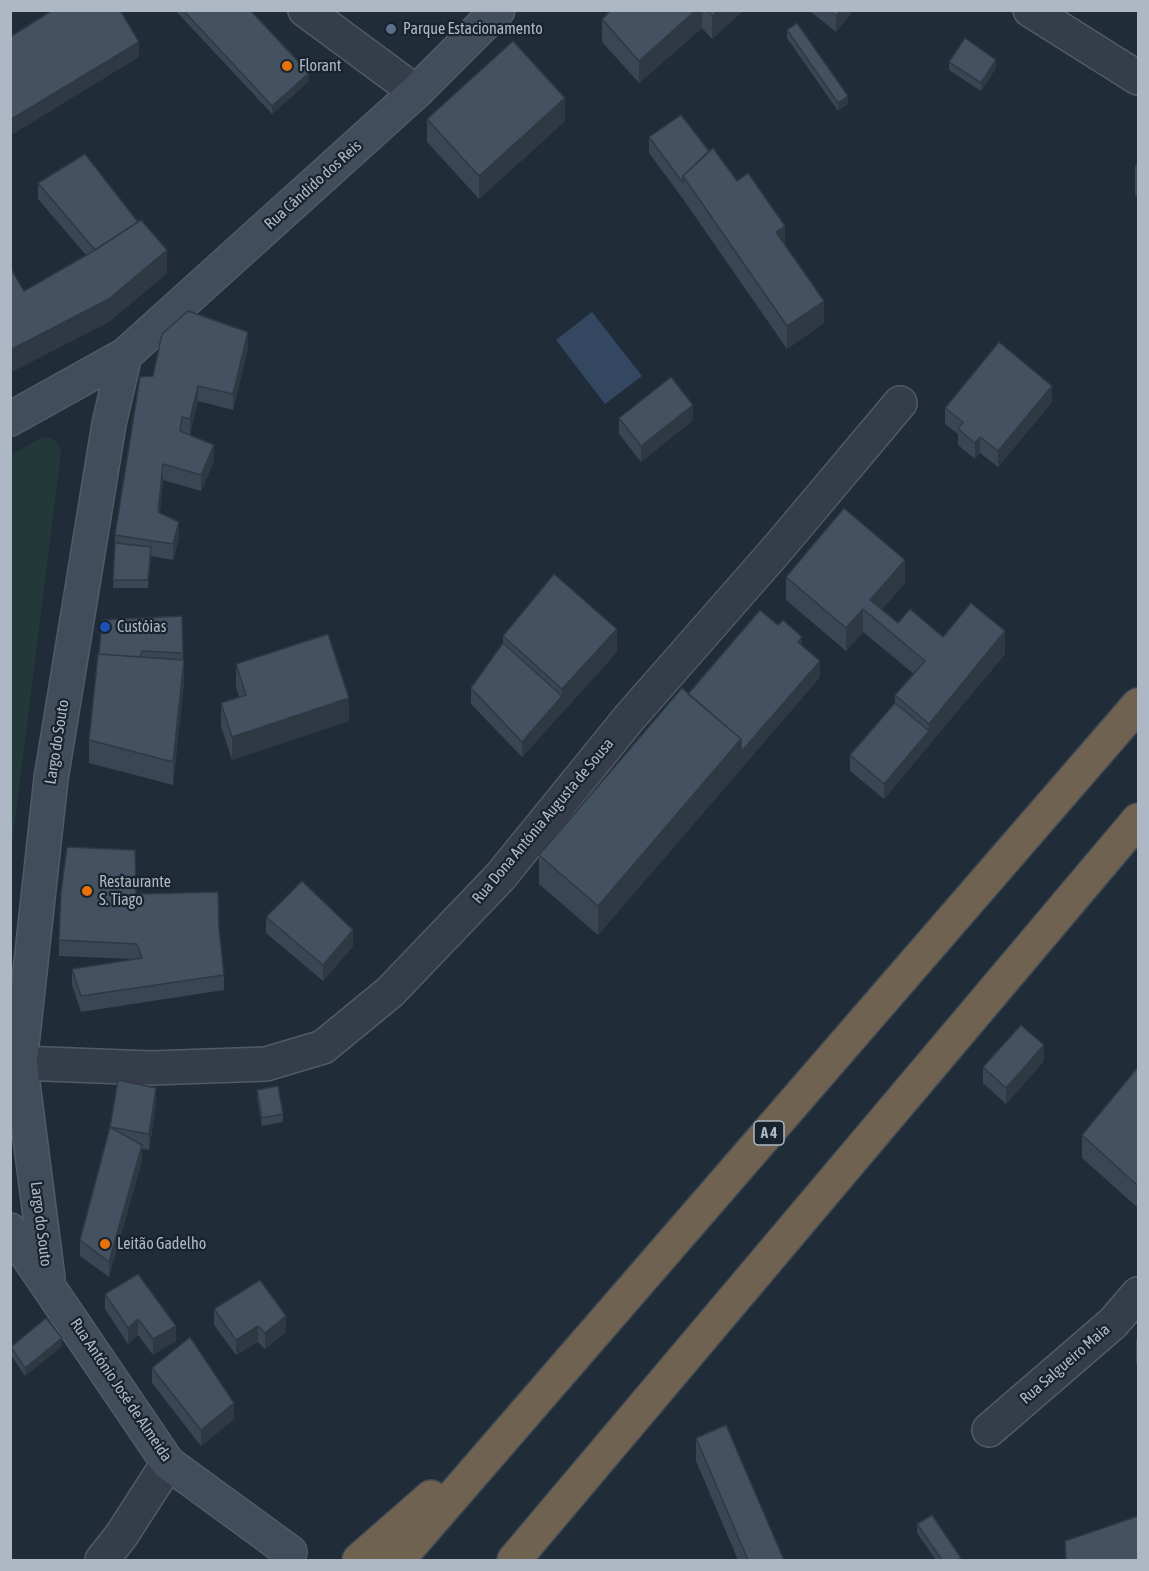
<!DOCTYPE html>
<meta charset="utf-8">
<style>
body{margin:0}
#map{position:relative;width:1149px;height:1571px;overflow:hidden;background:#202c38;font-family:"Asap Condensed",sans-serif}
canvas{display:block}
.frame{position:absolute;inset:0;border:12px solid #aeb8c5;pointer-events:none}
</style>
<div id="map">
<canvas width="1149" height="1571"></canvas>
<div class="frame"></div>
</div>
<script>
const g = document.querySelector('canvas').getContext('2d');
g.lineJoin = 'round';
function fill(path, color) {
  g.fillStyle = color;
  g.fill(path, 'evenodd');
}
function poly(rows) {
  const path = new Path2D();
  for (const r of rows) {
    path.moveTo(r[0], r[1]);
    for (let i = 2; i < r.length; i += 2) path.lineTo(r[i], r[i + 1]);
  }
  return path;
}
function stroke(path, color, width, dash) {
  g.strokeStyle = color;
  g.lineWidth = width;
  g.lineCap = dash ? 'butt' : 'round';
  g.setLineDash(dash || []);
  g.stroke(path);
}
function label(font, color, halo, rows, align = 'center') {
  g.font = font + ' "Asap Condensed",sans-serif';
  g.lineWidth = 4.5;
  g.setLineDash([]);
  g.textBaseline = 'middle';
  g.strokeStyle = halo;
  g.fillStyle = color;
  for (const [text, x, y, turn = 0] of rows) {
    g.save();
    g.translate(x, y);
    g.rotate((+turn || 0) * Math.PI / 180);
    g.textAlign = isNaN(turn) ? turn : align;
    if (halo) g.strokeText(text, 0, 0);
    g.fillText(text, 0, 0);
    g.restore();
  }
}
fill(poly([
 [42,437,50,438,55,441,60,447,61,454,11,854,11,455]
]), '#223839');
fill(poly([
 [592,312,642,376,605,404,556,340]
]), '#334860');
const minor = poly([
 [1030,10,1138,78],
 [20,1063,151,1068,266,1064,323,1047,390,992,500,877,630,717,779,547,900,403],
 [989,1430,1113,1323,1138,1294]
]);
const tertiary = poly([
 [305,10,416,92],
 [102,1560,121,1536,168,1463]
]);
const secondary = poly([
 [10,419,125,355,416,92,498,10],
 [21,1068,48,1278],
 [10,1095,20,1063,51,779,109,424,125,355],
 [10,1230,168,1463,290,1552]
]);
const motorway = poly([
 [359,1560,431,1497],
 [398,1560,1138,705],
 [514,1560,1138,820]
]);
stroke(minor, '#515b66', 36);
stroke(tertiary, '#515b66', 36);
stroke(secondary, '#515b66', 36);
stroke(motorway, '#3e4853', 36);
stroke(minor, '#343d49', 33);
stroke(tertiary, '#343d49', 33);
stroke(secondary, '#424d5c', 33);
stroke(motorway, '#6f6251', 33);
fill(poly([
 [175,10,250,10,309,81,272,114],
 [611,10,744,10,712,39,702,28,639,83,602,42,602,19],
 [811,10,854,10,836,32,811,12],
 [787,30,848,104,838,111,787,38],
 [949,62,996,68,981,91,949,70],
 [427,119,565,121,479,199,427,142],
 [649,137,709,151,737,181,785,244,824,323,787,349,683,199,649,153],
 [1138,163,1138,197,1135,195,1135,166],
 [38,183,167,273,109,322,24,291,86,255,38,199],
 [248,348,233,410,198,401,190,435,214,461,201,491,163,480,160,513,179,538,173,560,151,556,148,588,113,588,115,535,153,376],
 [1052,402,998,467,980,453,975,459,958,445,958,434,945,424,945,408],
 [619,418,693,420,641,462,619,434],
 [786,577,905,583,882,609,898,623,1005,654,884,799,850,771,850,755,895,703,895,695,914,674,863,632,846,651,786,600],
 [182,616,184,683,173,785,89,763,89,740,99,654],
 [503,636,617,652,522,757,471,704,471,688,503,643],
 [802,646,820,677,598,935,539,884,539,855,688,694],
 [236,664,349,721,232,760,221,726,221,703,239,697,236,687],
 [136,894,219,928,224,975,224,990,81,1012,72,985,72,969,134,959,59,956,59,940],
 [1138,896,1138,915,1137,914,1137,898],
 [266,917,353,946,323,981,266,933],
 [1044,1061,1006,1104,983,1083,983,1067],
 [1138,1067,1138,1208,1082,1158,1082,1135],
 [257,1090,283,1114,283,1122,262,1126,257,1098],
 [156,1104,149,1150,142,1149,142,1161,109,1277,80,1256,80,1240,110,1127],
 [105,1294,176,1341,153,1355,138,1335,128,1344,105,1309],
 [214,1309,286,1332,265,1349,258,1342,236,1355,214,1325],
 [1138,1337,1138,1365,1136,1363,1136,1340],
 [62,1346,25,1376,11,1355,11,1347],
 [152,1368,234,1419,201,1446,152,1383],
 [696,1438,784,1560,738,1560,696,1461],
 [917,1524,961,1560,936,1560,917,1533]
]), '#3a4653');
fill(poly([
 [696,10,702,10,702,28,639,83,639,61],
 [718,10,744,10,712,39,712,16],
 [840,10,854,10,836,32,836,16],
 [139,42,139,57,10,136,10,120],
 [996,60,996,68,981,91,981,83],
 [309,73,309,81,272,114,272,106],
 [848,96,848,104,838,111,838,103],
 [565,98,565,121,479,199,479,176],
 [785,226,785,249,776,232],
 [167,250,167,273,109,322,10,373,10,350],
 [824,301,824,323,787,349,787,326],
 [248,332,248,348,233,410,233,394],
 [198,386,198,401,190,435,190,419],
 [1052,386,1052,402,998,467,998,451],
 [693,405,693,420,641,462,641,446],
 [980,437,980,453,975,459,975,443],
 [214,445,214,461,201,491,201,475],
 [163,464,163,480,158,528,158,512],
 [179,522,179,538,173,560,173,544],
 [151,547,151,555,148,588,148,580],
 [905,560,905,583,874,618,870,600],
 [863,609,863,632,846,651,846,628],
 [617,629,617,652,522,757,522,742,562,696,562,689],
 [1005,631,1005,654,884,799,884,784,929,731,929,724],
 [802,637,802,652,798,642],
 [184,660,184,683,173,785,173,762],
 [820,661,820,677,598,935,598,906,741,739],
 [349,698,349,721,232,760,232,737],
 [353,930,353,946,323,981,323,965],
 [1044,1045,1044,1061,1006,1104,1006,1088],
 [156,1088,156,1104,149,1150,149,1134],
 [142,1145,142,1161,109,1277,109,1262],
 [286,1316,286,1332,265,1349,265,1333],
 [138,1319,138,1335,128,1344,128,1328],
 [176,1326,176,1341,153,1355,153,1339],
 [258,1326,258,1342,236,1355,236,1340],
 [62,1338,62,1346,25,1376,25,1368],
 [234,1403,234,1419,201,1446,201,1430]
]), '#2f3943');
const building = poly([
 [53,10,120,10,139,42,10,120,10,37,53,10],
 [183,10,250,10,309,73,272,106,183,10],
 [611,10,696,10,639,61,602,19,611,10],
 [708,10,718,10,712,16,708,10],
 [829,10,840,10,836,16,829,10],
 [797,23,848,96,838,103,787,30,797,23],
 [965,38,996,60,981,83,949,62,965,38],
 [513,41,565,98,479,176,427,119,513,41],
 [681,115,709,151,683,176,683,183,649,137,681,115],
 [713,148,737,181,748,173,785,226,776,232,824,301,787,326,683,176,713,148],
 [85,154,138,222,95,250,38,183,85,154],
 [141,220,167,250,109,299,10,350,10,267,24,291,90,253,141,220],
 [188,311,248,332,233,394,198,386,190,419,182,417,180,431,214,445,201,475,163,464,158,512,179,522,173,544,115,535,140,377,153,376,162,334,188,311],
 [999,342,1052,386,998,451,980,437,975,443,958,429,963,422,945,408,999,342],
 [671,377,693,405,641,446,619,418,671,377],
 [844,508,905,560,870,600,898,623,910,609,943,637,971,603,1005,631,929,724,895,695,925,661,863,609,846,628,786,577,844,508],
 [115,543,151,547,148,580,113,580,115,543],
 [554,574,617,629,562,689,503,636,554,574],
 [760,610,778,625,783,620,802,637,798,642,820,661,741,752,741,739,688,694,760,610],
 [182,616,183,653,142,651,140,657,99,654,102,620,182,616],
 [328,634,349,698,232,737,221,703,246,695,236,664,328,634],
 [503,643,562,696,522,742,471,688,503,643],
 [98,654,184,660,173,762,89,740,98,654],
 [682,688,741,739,598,906,539,855,682,688],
 [895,703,929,731,884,784,850,755,895,703],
 [67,847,135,850,136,894,218,892,219,928,224,975,81,996,72,969,142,958,137,944,59,940,61,892,67,847],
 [302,881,353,930,323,965,266,917,302,881],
 [1021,1025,1044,1045,1006,1088,983,1067,1021,1025],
 [1138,1067,1138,1186,1082,1135,1138,1067],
 [118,1080,156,1088,149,1134,110,1127,118,1080],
 [278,1086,283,1114,262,1118,257,1090,278,1086],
 [110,1127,142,1145,109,1262,80,1240,110,1127],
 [138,1274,176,1326,153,1339,138,1319,128,1328,105,1294,138,1274],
 [260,1280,286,1316,265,1333,258,1326,236,1340,214,1309,260,1280],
 [46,1318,62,1338,25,1368,11,1347,46,1318],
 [190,1337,234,1403,201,1430,152,1368,190,1337],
 [726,1425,784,1560,748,1560,696,1438,726,1425],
 [932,1515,961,1558,957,1560,942,1560,917,1524,932,1515],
 [1138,1516,1138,1560,1066,1560,1065,1541,1138,1516]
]);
fill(building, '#435160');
stroke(building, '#2f3943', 1.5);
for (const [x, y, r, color] of [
 [391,29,6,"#5c6f8a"],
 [287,66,6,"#e8710a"],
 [105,627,6,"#1a4fb4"],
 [87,891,6,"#e8710a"],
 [105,1244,6,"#e8710a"]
]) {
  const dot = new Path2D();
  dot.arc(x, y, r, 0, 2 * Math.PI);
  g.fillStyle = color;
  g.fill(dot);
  stroke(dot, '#19232d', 2);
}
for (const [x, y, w] of [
 [769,1133,30]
]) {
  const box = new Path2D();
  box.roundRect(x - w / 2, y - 12, w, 24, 4.5);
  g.fillStyle = '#19232d';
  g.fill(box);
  stroke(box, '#aeb8c5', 1.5);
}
label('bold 15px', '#aeb8c5', null, [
 ["A 4",769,1133]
]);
label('16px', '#aeb8c5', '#19232d', [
 ["Parque Estacionamento",403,29],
 ["Florant",299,66],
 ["Custóias",117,627],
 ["Restaurante",99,882],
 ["S. Tiago",99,900],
 ["Leitão Gadelho",117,1244]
], 'left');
label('16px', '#aeb8c5', '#19232d', [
 ["Rua Cândido dos Reis",313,185,-42],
 ["Largo do Souto",57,742,-81],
 ["Rua Dona Antónia Augusta de Sousa",543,821,-50],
 ["Largo do Souto",41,1224,83],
 ["Rua Salgueiro Maia",1065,1364,-41],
 ["Rua António José de Almeida",121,1390,56]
]);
</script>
